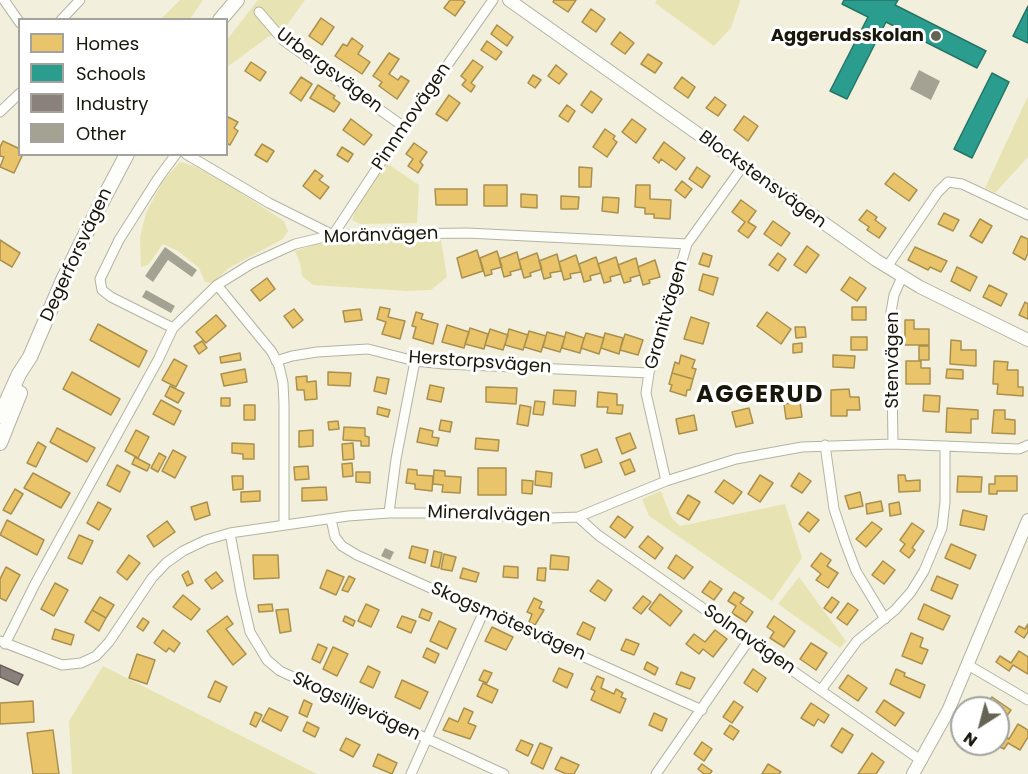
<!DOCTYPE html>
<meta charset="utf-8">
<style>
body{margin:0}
#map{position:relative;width:1028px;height:774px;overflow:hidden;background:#f2f0dd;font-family:Poppins,sans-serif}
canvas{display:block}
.legend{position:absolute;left:18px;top:18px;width:210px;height:138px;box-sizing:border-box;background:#fff;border:2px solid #a3a29d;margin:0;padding:8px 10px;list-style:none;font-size:18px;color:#18170a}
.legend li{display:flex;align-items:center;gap:12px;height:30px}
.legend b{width:30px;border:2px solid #a3a29d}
.north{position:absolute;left:950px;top:696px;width:60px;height:60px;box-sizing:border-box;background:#fff;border:2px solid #a3a29d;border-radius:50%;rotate:216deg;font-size:16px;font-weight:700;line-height:24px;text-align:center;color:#18170a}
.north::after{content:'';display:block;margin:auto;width:21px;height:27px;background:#646354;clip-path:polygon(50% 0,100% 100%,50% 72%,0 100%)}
</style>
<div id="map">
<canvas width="1028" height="774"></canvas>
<ul class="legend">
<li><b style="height:16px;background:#e9c46a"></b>Homes</li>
<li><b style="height:16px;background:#2a9d8f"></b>Schools</li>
<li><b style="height:16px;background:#8a817c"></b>Industry</li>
<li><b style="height:16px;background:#a4a293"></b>Other</li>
</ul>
<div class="north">N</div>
</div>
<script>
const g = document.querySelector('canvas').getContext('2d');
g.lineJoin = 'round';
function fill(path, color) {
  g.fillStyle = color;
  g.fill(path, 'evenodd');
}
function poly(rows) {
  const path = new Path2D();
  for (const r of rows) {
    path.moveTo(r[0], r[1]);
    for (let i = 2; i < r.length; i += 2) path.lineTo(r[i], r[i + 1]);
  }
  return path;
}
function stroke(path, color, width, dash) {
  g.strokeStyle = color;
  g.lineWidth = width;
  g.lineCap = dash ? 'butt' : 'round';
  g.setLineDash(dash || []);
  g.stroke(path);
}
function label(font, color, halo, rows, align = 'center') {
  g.font = font + ' Poppins,sans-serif';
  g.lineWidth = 6;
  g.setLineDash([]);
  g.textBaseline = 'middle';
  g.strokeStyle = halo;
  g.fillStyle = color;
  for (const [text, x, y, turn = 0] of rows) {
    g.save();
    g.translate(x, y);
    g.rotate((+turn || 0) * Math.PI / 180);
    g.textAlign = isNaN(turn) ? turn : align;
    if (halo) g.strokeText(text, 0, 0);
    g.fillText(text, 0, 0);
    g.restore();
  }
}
fill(poly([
 [180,0,203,0,190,19,161,19],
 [258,0,305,0,282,32,268,37,227,67,226,41],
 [657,0,740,0,740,1,731,28,714,46,655,3],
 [1028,96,1028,157,995,193,985,188],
 [180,162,194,166,230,186,284,221,288,231,283,239,229,268,212,283,205,282,199,268,178,251,163,244,148,265,141,267,140,237,146,213,163,181],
 [385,162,419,185,417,223,360,224,352,220,358,203],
 [352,240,441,240,447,277,431,290,407,291,313,285,302,276,300,263,295,251,316,244],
 [661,491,671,517,680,526,785,504,802,558,772,601,649,516,642,499],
 [799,577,846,641,840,648,778,604],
 [103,666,317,774,72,774,69,721]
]), '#e8e3b2');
const homes = poly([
 [450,0,462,0,465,2,455,16,444,8,450,0],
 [554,0,576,0,568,12,553,2,554,0],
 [591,9,605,19,596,32,582,22,591,9],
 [321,18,334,27,322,45,309,36,321,18],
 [497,25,513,37,507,46,491,34,497,25],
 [620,32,634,43,625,54,611,44,620,32],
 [352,38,363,46,358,54,370,62,362,74,335,56,343,44,347,46,352,38],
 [487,41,502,52,496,60,481,50,487,41],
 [389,53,399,59,389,74,398,80,401,76,409,81,397,99,379,86,382,82,373,76,389,53],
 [648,54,662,63,655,73,641,64,648,54],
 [473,60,483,67,471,83,475,86,471,92,462,85,466,80,461,76,473,60],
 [251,62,266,72,260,81,245,71,251,62],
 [556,65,567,74,559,84,548,76,556,65],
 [533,75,541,80,535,88,528,83,533,75],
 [301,77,312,84,301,101,290,93,301,77],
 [682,77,695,87,688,98,674,88,682,77],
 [318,85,335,96,333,98,340,103,334,112,310,98,318,85],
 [591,91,602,99,592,113,581,105,591,91],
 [449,95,460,103,447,121,436,114,449,95],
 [715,97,726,105,718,116,706,108,715,97],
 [567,105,575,111,568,122,559,116,567,105],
 [226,116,238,122,234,128,238,131,230,145,226,143,226,116],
 [744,116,758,126,748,141,734,130,744,116],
 [351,119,372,135,364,145,343,130,351,119],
 [632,119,646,129,636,143,622,132,632,119],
 [605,129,615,136,613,139,617,142,607,157,593,147,605,129],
 [3,141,20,149,20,154,23,154,14,173,0,167,4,157,0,156,0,147,3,141],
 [664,142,685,158,676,170,661,159,659,163,653,158,664,142],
 [414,143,427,152,420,162,423,165,418,173,408,166,413,159,406,154,414,143],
 [262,144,274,151,267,162,255,155,262,144],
 [342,147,353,154,348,162,337,155,342,147],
 [579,167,592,168,591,187,579,187,579,167],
 [697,167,710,176,702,188,689,179,697,167],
 [315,170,323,176,319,180,329,187,320,199,303,186,315,170],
 [894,173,917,190,909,201,885,184,894,173],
 [682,181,692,189,685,198,675,190,682,181],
 [484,185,507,185,507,206,484,206,484,185],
 [636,185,650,185,650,199,671,200,670,219,654,218,654,214,645,214,645,208,635,207,636,185],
 [435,189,467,189,467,205,436,205,435,189],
 [521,194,537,195,537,208,521,207,521,194],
 [561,196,579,197,578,209,561,209,561,196],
 [603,197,619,198,618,213,602,211,603,197],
 [741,200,756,211,748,222,756,227,748,238,738,231,745,222,732,212,741,200],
 [867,210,877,217,875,220,886,228,879,238,867,230,869,227,859,220,867,210],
 [944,213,959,220,953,231,938,224,944,213],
 [980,219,992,226,982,243,970,236,980,219],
 [773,221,790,233,781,246,764,234,773,221],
 [1021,236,1028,239,1028,253,1025,260,1013,253,1021,236],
 [0,240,20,253,12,267,0,260,0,240],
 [807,246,819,255,806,273,794,265,807,246],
 [915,247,947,261,941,272,930,267,928,270,908,260,915,247],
 [477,250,483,271,462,278,457,258,477,250],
 [497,251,502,267,491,270,492,274,485,276,480,258,497,251],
 [517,252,521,269,510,272,511,275,504,277,499,259,517,252],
 [537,253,542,269,530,273,531,276,524,278,519,260,537,253],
 [703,253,712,256,709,267,699,264,703,253],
 [778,253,786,259,778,271,769,265,778,253],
 [557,254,561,271,550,273,551,277,544,279,539,261,557,254],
 [576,255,581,272,570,274,571,278,564,280,559,262,576,255],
 [596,257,601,273,590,276,591,280,584,282,579,264,596,257],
 [616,257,621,274,610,277,611,281,604,283,598,264,616,257],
 [636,258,640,275,630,278,631,281,624,283,618,265,636,258],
 [655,260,660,277,649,280,650,283,643,285,638,267,655,260],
 [957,267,977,277,970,291,951,281,957,267],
 [703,274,718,278,713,295,699,290,703,274],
 [850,277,866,288,857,301,841,290,850,277],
 [267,278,275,289,260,301,251,290,267,278],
 [989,285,1007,294,1001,306,983,297,989,285],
 [1025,302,1028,304,1028,319,1019,315,1025,302],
 [380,307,390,309,388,317,405,321,400,339,382,334,386,322,377,319,380,307],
 [852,307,866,307,866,320,852,320,852,307],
 [294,309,303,320,293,328,284,316,294,309],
 [360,309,362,320,345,322,343,311,360,309],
 [416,312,423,314,421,319,438,324,433,344,413,338,416,327,412,326,416,312],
 [767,312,791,329,781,344,757,326,767,312],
 [216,315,226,326,206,343,196,332,216,315],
 [691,317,709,323,703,344,684,339,691,317],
 [905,320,914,320,914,329,929,329,929,345,905,345,905,320],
 [98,324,147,351,139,367,90,340,98,324],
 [447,325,469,332,464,348,442,342,447,325],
 [795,327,805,327,806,337,796,338,795,327],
 [470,328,488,334,484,349,465,344,470,328],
 [490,329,508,335,503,350,485,345,490,329],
 [509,329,528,335,523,350,505,345,509,329],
 [529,331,546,336,541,352,524,347,529,331],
 [547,332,565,337,560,352,543,347,547,332],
 [566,332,584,338,580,353,562,348,566,332],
 [586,333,604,338,599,354,581,348,586,333],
 [605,333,623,338,619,354,601,348,605,333],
 [625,334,643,340,638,355,620,350,625,334],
 [851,337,867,337,867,350,851,350,851,337],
 [951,340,961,341,961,350,976,350,976,366,950,364,951,340],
 [202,341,207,348,199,354,194,346,202,341],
 [802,343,802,352,793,353,793,344,802,343],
 [919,346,929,346,929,360,919,360,919,346],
 [240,353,241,360,221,363,220,357,240,353],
 [681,355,695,360,692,368,696,369,693,379,672,373,675,362,679,364,681,355],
 [833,355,855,356,854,368,833,367,833,355],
 [174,359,187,366,176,387,162,380,174,359],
 [906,361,921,361,921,368,930,368,930,384,906,384,906,361],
 [994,361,1008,362,1007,370,1018,370,1018,387,1023,387,1023,396,997,394,998,384,993,384,994,361],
 [245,369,247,382,224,386,221,374,245,369],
 [947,369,963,370,963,379,946,378,947,369],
 [72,372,120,399,111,415,63,389,72,372],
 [328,372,351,373,350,386,328,385,328,372],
 [672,373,693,379,690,390,687,390,686,396,670,391,672,385,669,384,672,373],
 [307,376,307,382,316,381,317,399,305,400,304,390,297,390,296,377,307,376],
 [377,377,389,379,386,394,374,391,377,377],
 [430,385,444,388,441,402,427,399,430,385],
 [170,386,184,393,178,403,165,396,170,386],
 [486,387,517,388,516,404,486,402,486,387],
 [849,389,850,397,859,397,860,410,847,410,847,416,831,416,831,390,849,389],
 [554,390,576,391,575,406,553,404,554,390],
 [598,392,617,394,617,405,623,405,622,414,607,413,608,407,597,407,598,392],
 [924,395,940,396,939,412,923,411,924,395],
 [221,398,230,398,230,406,221,406,221,398],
 [161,400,181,411,174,425,153,414,161,400],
 [535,401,545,402,543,415,533,414,535,401],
 [800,402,802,417,786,419,784,404,800,402],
 [244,405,255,405,255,420,244,420,244,405],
 [520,405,531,407,528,426,517,424,520,405],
 [378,407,390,410,388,417,377,414,378,407],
 [749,408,753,423,736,427,732,412,749,408],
 [947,408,978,410,978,419,971,419,971,433,946,432,947,408],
 [994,410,1005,410,1005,419,1015,420,1015,434,992,433,994,410],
 [694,415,697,430,679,434,676,419,694,415],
 [441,420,452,422,450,432,439,430,441,420],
 [338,421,339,429,329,430,328,422,338,421],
 [344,427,365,428,365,436,369,437,369,446,361,446,361,441,343,440,344,427],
 [57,428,95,448,87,462,50,442,57,428],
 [420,428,433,431,432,437,439,438,437,446,417,442,420,428],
 [136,430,149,437,138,458,125,451,136,430],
 [313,430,313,446,299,447,299,431,313,430],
 [630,433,636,448,622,454,616,438,630,433],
 [476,438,499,440,498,451,475,449,476,438],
 [38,442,46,447,36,467,27,463,38,442],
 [232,443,254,444,254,459,243,459,243,454,232,453,232,443],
 [353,443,354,459,343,460,342,444,353,443],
 [597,449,602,462,585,468,581,455,597,449],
 [173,450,186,457,175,478,162,471,173,450],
 [159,453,166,457,158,472,151,468,159,453],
 [135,457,150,465,147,471,132,464,135,457],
 [630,459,635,471,625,475,620,463,630,459],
 [352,463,353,476,343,477,342,464,352,463],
 [117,465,130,472,120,492,107,485,117,465],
 [308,466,309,479,295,480,294,467,308,466],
 [478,468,506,468,506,495,478,495,478,468],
 [408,469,417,470,417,475,433,476,432,491,415,489,415,484,406,483,408,469],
 [434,470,445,471,445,476,461,477,460,493,442,492,443,485,433,484,434,470],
 [536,471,552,473,551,487,535,485,536,471],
 [356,472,370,472,370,483,356,482,356,472],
 [33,473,70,493,61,508,24,488,33,473],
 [799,473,811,481,802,493,791,486,799,473],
 [760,475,773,483,760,502,748,494,760,475],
 [898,475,905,475,906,481,920,480,920,491,899,492,898,475],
 [232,476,243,476,243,489,233,490,232,476],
 [958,476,982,477,981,492,957,492,958,476],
 [995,476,1017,476,1017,491,997,491,997,494,989,494,989,484,995,484,995,476],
 [522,480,533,481,532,494,522,493,522,480],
 [724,480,742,492,733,504,715,492,724,480],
 [326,487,327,500,302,501,302,488,326,487],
 [15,489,23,494,11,514,3,510,15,489],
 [260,491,260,501,241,502,241,492,260,491],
 [860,492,863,506,849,509,845,496,860,492],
 [688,495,700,502,689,520,677,513,688,495],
 [881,501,883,511,867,514,866,504,881,501],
 [98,502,111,509,99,530,87,523,98,502],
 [207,502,210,515,195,520,191,507,207,502],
 [899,502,901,514,890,516,889,504,899,502],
 [963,510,987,516,984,530,960,525,963,510],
 [808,512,819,520,809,532,799,524,808,512],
 [618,516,633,527,625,538,610,527,618,516],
 [7,520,44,540,37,555,0,535,7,520],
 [167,521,175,532,154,547,147,536,167,521],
 [872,522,882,529,866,547,856,539,872,522],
 [912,523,924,531,912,548,915,550,909,558,900,551,905,544,900,540,912,523],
 [79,535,93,541,82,564,68,558,79,535],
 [648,536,663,548,655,559,639,547,648,536],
 [951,544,976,555,970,569,945,558,951,544],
 [412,546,428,550,425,563,409,558,412,546],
 [434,551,442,553,439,568,431,566,434,551],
 [821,553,831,560,827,566,838,573,828,588,816,580,821,574,811,566,821,553],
 [444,554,456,557,452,571,441,569,444,554],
 [129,555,140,563,127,580,117,572,129,555],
 [253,555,278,555,279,578,254,579,253,555],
 [551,555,569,557,568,570,550,569,551,555],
 [676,555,693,567,684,579,668,568,676,555],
 [883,561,895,570,884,584,872,575,883,561],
 [504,566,518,567,518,578,503,577,504,566],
 [6,567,20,575,6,601,0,598,0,579,6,567],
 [463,568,479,573,476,582,460,578,463,568],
 [538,568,546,568,545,581,537,580,538,568],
 [327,570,344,577,336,595,320,588,327,570],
 [188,571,193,583,187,586,182,575,188,571],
 [216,572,223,581,212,589,205,580,216,572],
 [349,576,355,579,348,592,342,590,349,576],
 [937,576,958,585,952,599,931,590,937,576],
 [598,580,612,590,605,601,590,591,598,580],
 [710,581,722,589,714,600,702,592,710,581],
 [55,583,68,590,54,616,41,609,55,583],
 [734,592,744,598,740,603,753,612,746,622,732,613,736,606,728,601,734,592],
 [660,594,682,611,670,626,649,609,660,594],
 [183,595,200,609,191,620,173,607,183,595],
 [643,596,651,602,641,614,633,608,643,596],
 [100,597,114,605,106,618,92,610,100,597],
 [832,597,839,602,831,613,824,608,832,597],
 [534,598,542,602,539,608,544,610,535,625,529,622,532,614,527,612,534,598],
 [848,603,858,610,847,625,837,618,848,603],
 [272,604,273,611,259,612,258,605,272,604],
 [366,604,379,610,371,627,358,621,366,604],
 [924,604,950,616,943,630,918,619,924,604],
 [288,609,291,631,280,633,276,610,288,609],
 [422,609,432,613,429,621,419,617,422,609],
 [92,610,106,618,99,631,85,622,92,610],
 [227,616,233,624,226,629,246,654,233,665,207,631,227,616],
 [345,616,355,621,353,626,343,621,345,616],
 [402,616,416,621,411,633,397,627,402,616],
 [774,616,795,631,784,647,770,638,774,632,767,627,774,616],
 [143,618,149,622,143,631,137,627,143,618],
 [439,621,456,629,447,649,430,641,439,621],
 [583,622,595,628,590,640,577,634,583,622],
 [1028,624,1028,632,1024,638,1015,632,1019,626,1025,629,1028,624],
 [492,627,513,637,506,650,485,641,492,627],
 [55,629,74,635,71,645,52,639,55,629],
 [163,630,180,643,174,652,169,648,166,652,154,643,163,630],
 [715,630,727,639,713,657,703,649,699,654,686,644,694,634,705,642,715,630],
 [911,633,923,638,920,647,928,650,922,664,902,656,911,633],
 [626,639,639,644,634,655,621,650,626,639],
 [811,643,827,653,816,670,800,659,811,643],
 [318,644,327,648,320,663,312,659,318,644],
 [333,647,348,654,337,676,323,669,333,647],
 [427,648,439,654,435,663,423,657,427,648],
 [1019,651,1028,657,1028,674,1013,665,1009,671,996,662,1000,656,1011,663,1019,651],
 [137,654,155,660,147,684,129,678,137,654],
 [647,662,658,668,655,675,644,669,647,662],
 [368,666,380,672,373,688,360,682,368,666],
 [559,668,573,674,567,688,553,681,559,668],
 [753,669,766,678,757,692,744,683,753,669],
 [896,669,905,673,904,676,925,685,920,698,890,684,896,669],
 [484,670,492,673,487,683,479,680,484,670],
 [681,672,695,678,690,689,676,684,681,672],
 [848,675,867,688,858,701,839,688,848,675],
 [597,676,604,679,601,688,614,694,616,689,623,693,621,697,626,699,620,713,591,700,595,691,591,689,597,676],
 [402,680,428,692,420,709,395,697,402,680],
 [215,681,227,687,220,702,208,697,215,681],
 [483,683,498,690,492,703,477,696,483,683],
 [992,697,1011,710,1004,720,998,717,998,708,985,708,992,697],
 [304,700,312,704,307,717,299,713,304,700],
 [884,700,904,713,895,726,876,712,884,700],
 [33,701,34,722,0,724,0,703,33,701],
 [734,701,743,707,732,723,723,717,734,701],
 [811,703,829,715,824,723,818,719,814,726,801,718,811,703],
 [269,708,288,717,281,731,262,721,269,708],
 [464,708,473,712,468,723,476,726,470,739,443,730,449,718,458,722,464,708],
 [255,712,262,715,256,727,250,724,255,712],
 [654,713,667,719,662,731,649,725,654,713],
 [307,722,319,728,315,737,303,731,307,722],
 [1018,724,1028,730,1028,737,1020,750,1008,743,1004,749,998,746,1004,736,1009,739,1018,724],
 [730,725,739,731,733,740,724,734,730,725],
 [842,728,853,735,842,753,831,746,842,728],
 [53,730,59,774,33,774,27,733,53,730],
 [346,738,360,745,353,757,340,750,346,738],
 [521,740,533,745,528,756,516,750,521,740],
 [702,742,712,749,704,761,694,754,702,742],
 [540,743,552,748,543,769,531,763,540,743],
 [872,753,884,762,876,774,858,774,872,753],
 [378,754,397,763,392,774,373,766,378,754],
 [561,757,579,765,574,774,566,774,555,769,561,757],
 [702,764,712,771,710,774,704,774,698,769,702,764],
 [768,764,781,772,779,774,762,774,768,764]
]);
fill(homes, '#e9c46a');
stroke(homes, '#aa904d', 1.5);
const schools = poly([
 [844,0,898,0,895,5,986,51,977,68,886,22,847,99,830,91,868,17,842,4,844,0],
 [1028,6,1028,43,1013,36,1028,6],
 [992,73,1009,82,972,158,954,149,992,73]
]);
fill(schools, '#2a9d8f');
stroke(schools, '#257567', 1.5);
const industry = poly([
 [0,665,23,675,18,685,0,677,0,665]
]);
fill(industry, '#8a817c');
stroke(industry, '#68615a', 1.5);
fill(poly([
 [919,70,940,81,931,100,910,89],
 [165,247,197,270,192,277,168,260,153,282,145,276],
 [146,290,175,306,171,313,142,297],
 [385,548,394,552,390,560,381,556]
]), '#a4a293');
const minor = poly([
 [4,0,20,23],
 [259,12,283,40,404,127],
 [61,20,80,0],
 [0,112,20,93],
 [186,154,269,203,333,235,404,127,493,0],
 [887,267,938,192,948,182,962,184,1028,215],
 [217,285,272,352,279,366,283,383,284,404,284,524],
 [173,328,111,297,102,290,100,279,119,240,157,180,176,154],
 [276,361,292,356,317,352,368,349,415,361,444,364,649,373],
 [893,444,891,312,894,295,902,277],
 [825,445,834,509,845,542,856,571,885,619],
 [666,481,646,393,649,373,687,244,743,166],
 [389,513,396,459,415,361],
 [578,517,598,535,922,761],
 [331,519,335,537,342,546,357,555,702,710],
 [230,533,241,593,250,632,267,660,280,671,504,774],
 [0,641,62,665,81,663,96,656,109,642,152,578,166,563,183,551,206,540,230,533,348,516,389,513,439,513,552,518,578,517,666,481,736,459,802,447,893,444,1019,449,1028,445],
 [5,644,35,584,158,360,173,328,217,285,251,264,295,244,333,235,467,233,687,244],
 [968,665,1028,700],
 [821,690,857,641,895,610,911,592,924,571,942,528,945,502,945,446],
 [411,774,484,611],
 [656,774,749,640]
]);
const tertiary = poly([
 [509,0,876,260,920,287,1028,340],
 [913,774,948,711,1028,520]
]);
const secondary = poly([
 [220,20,237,0],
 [0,416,19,374,30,357,63,280,97,211,127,154],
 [0,443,20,393]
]);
stroke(minor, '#b4b3a4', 11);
stroke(tertiary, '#b4b3a4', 14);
stroke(secondary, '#b4b3a4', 16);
stroke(minor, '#fdfdfa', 9);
stroke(tertiary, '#fdfdfa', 12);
stroke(secondary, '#fdfdfa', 14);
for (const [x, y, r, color] of [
 [936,36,6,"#646354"]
]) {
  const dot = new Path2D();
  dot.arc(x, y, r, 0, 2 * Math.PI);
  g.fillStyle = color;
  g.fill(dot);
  stroke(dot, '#fff', 2);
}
label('bold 18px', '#18170a', '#fff', [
 ["Aggerudsskolan",924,36]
], 'right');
label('18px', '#18170a', '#fff', [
 ["Urbergsvägen",329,71,37],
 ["Pinnmovägen",412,117,-56],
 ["Blockstensvägen",762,180,36],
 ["Moränvägen",381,236,-2],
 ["Degerforsvägen",77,255,-65],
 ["Granitvägen",667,315,-74],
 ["Stenvägen",893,360,-90],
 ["Herstorpsvägen",480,363,4],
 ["Mineralvägen",489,515,2],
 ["Skogsmötesvägen",508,622,24],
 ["Solnavägen",749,640,35],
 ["Skogsliljevägen",356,707,25]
]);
g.letterSpacing = '1.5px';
label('bold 24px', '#18170a', '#fff', [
 ["AGGERUD",760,396]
]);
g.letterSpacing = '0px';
</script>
